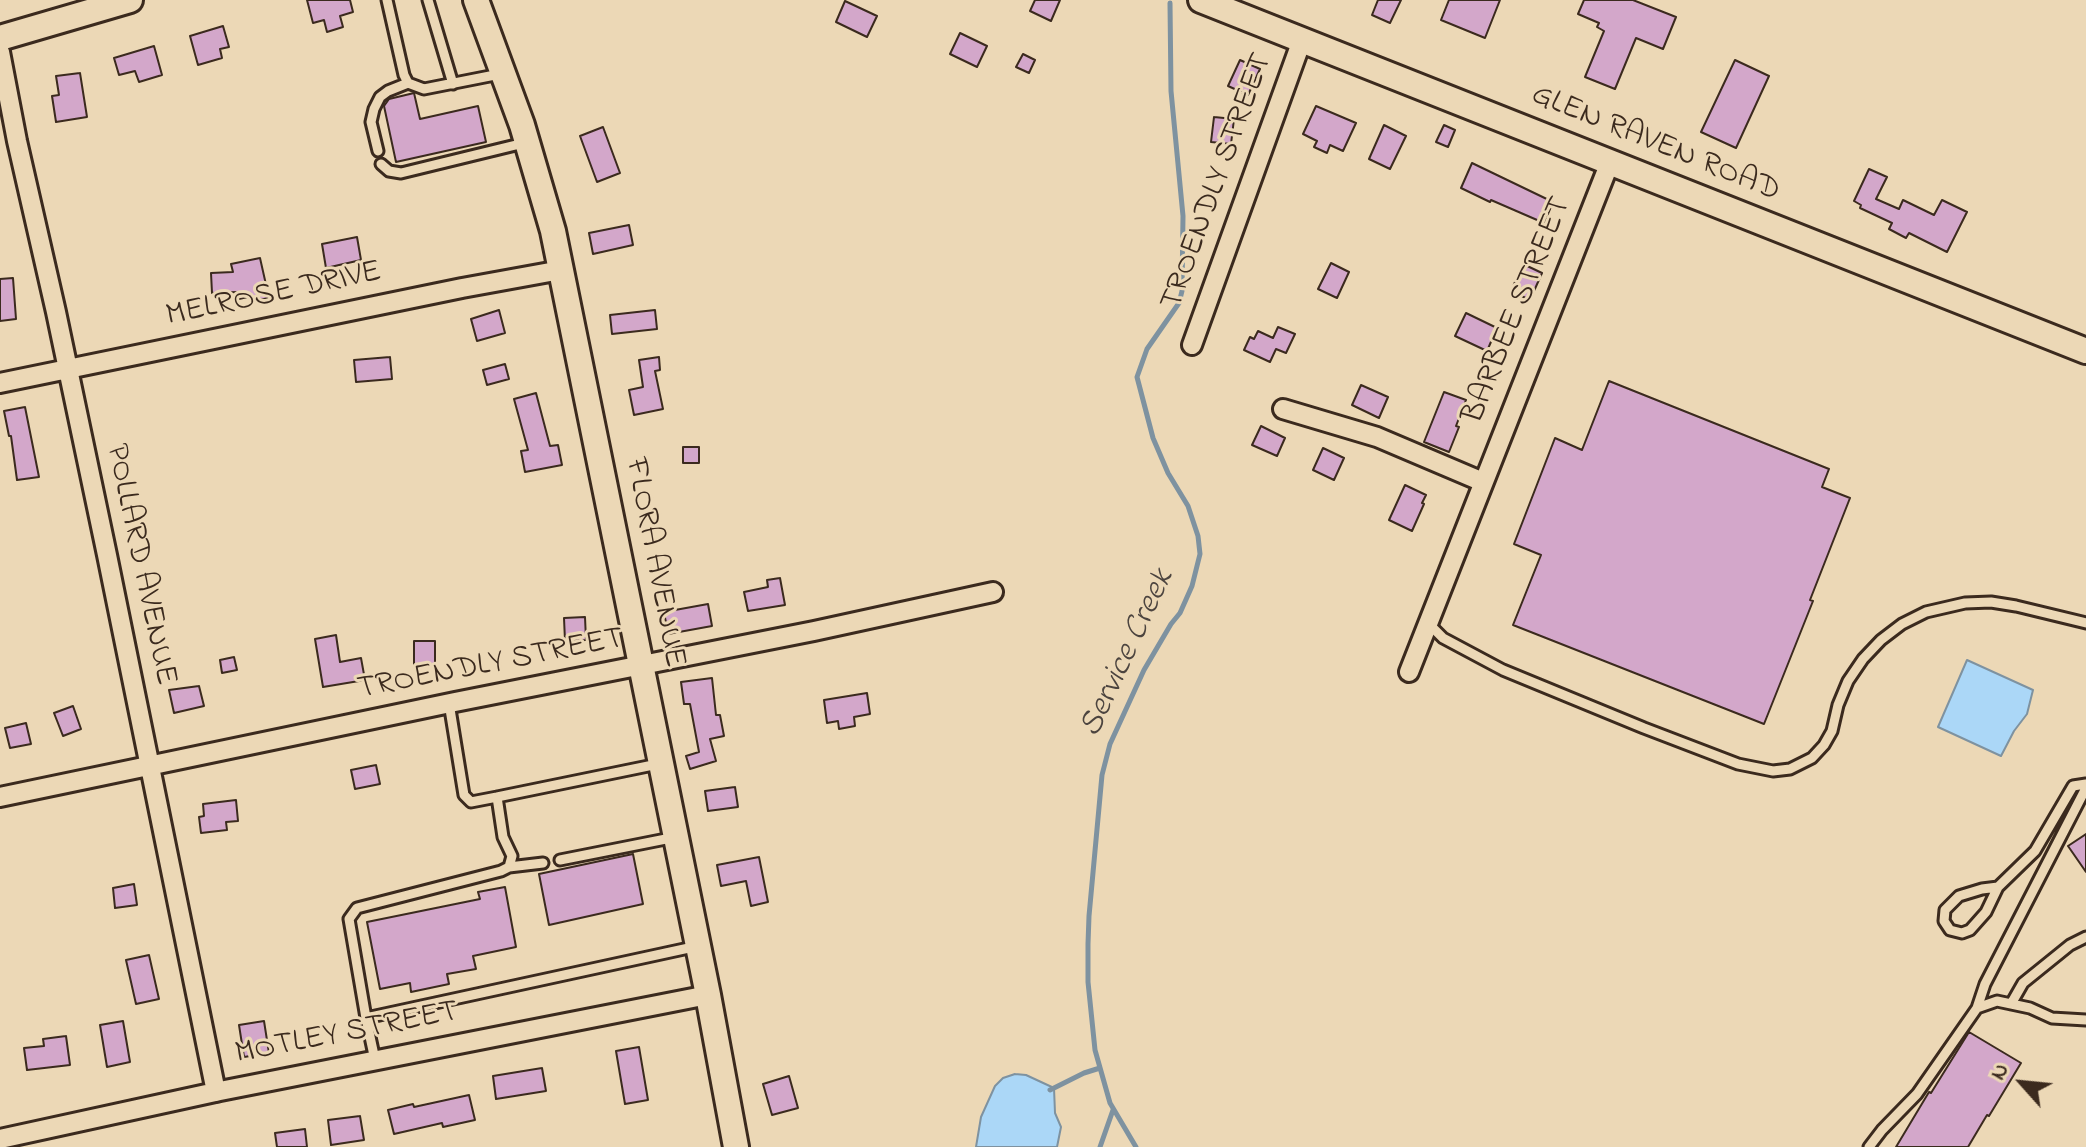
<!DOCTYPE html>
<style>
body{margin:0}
#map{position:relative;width:2086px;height:1147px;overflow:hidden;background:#ecd8b6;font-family:"Indie Flower",sans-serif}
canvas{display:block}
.north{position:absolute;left:1982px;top:1043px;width:80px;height:80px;-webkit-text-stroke:6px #ecd8b6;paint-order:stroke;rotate:297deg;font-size:22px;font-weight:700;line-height:32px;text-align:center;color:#3b2a1e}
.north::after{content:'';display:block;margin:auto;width:28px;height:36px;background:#3b2a1e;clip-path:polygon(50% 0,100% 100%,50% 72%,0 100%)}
</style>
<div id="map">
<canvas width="2086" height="1147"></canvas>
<div class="north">N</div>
</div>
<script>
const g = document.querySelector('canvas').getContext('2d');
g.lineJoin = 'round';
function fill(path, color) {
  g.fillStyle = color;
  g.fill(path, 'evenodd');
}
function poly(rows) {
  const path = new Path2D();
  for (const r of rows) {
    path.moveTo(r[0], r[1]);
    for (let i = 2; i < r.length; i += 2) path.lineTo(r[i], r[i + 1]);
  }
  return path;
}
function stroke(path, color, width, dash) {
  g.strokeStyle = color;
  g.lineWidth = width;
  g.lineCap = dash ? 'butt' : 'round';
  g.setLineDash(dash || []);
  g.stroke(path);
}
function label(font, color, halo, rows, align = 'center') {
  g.font = font + ' "Indie Flower",sans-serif';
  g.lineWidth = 6;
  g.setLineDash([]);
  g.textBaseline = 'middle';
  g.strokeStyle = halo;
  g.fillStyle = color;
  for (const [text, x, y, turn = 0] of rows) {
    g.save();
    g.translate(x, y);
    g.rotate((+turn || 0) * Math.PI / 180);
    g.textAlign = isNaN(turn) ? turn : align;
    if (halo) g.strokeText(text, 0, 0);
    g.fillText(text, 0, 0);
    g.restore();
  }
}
const water = poly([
 [1967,660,2033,690,2027,714,2014,731,2001,756,1938,727,1967,660],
 [1015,1074,1026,1075,1054,1088,1055,1113,1061,1127,1057,1147,976,1147,981,1117,995,1086,1003,1078,1015,1074]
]);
fill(water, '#abd7f7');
stroke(water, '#7e92a0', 2);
stroke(poly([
 [1050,1090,1084,1073,1100,1068],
 [1100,1147,1113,1110],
 [1136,1147,1110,1103,1095,1050,1088,982,1088,944,1089,916,1102,775,1110,744,1144,670,1171,624,1180,613,1192,586,1200,554,1198,536,1188,506,1168,473,1153,438,1137,377,1147,349,1179,303,1182,291,1183,216,1171,91,1170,3]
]), '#7e92a0', 5);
const building = poly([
 [307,0,350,0,353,12,340,16,343,27,327,32,324,20,313,23,307,0],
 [1035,0,1060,0,1051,21,1030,11,1035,0],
 [1378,0,1401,0,1390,23,1372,15,1378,0],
 [1449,0,1500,0,1485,38,1441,20,1449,0],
 [1584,0,1633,0,1676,17,1663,49,1636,38,1615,89,1585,77,1604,31,1597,27,1599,23,1578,14,1584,0],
 [845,1,877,16,867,37,836,22,845,1],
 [223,26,229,47,220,49,222,58,198,65,190,36,223,26],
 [960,33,987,46,977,67,950,54,960,33],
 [154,46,162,75,139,82,135,71,119,75,114,58,154,46],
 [1023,54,1035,60,1029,73,1016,67,1023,54],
 [1240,60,1260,69,1248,95,1228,86,1240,60],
 [1735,60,1769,76,1736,148,1701,132,1735,60],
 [80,73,87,117,56,122,52,96,59,95,56,76,80,73],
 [414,93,420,119,478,106,486,142,396,162,384,106,389,99,414,93],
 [1316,106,1356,123,1343,151,1330,145,1327,153,1314,147,1317,141,1303,134,1316,106],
 [1214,117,1234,119,1231,144,1211,142,1214,117],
 [1384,125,1406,136,1390,169,1369,159,1384,125],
 [1444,125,1455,130,1448,147,1436,142,1444,125],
 [603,127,620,173,597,182,580,136,603,127],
 [1472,163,1553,202,1544,223,1491,200,1490,202,1461,188,1472,163],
 [1869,169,1887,177,1876,199,1899,209,1903,200,1934,215,1942,200,1967,212,1947,252,1909,233,1906,238,1889,229,1892,223,1860,208,1861,205,1854,201,1869,169],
 [629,225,633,245,593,254,589,233,629,225],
 [357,237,361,260,326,268,322,244,357,237],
 [260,258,269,298,254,301,252,296,239,299,237,292,212,293,211,273,233,272,231,264,260,258],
 [1331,263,1349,272,1337,298,1318,289,1331,263],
 [1523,264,1542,273,1530,300,1511,291,1523,264],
 [13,278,16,319,0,321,0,279,13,278],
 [499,310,505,333,477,341,471,319,499,310],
 [655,310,657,329,612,334,610,315,655,310],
 [1466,313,1497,328,1487,351,1455,336,1466,313],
 [1278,327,1295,334,1286,353,1276,349,1270,362,1244,350,1250,337,1254,339,1258,331,1273,338,1278,327],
 [390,357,392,379,356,382,354,360,390,357],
 [659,357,660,370,655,371,663,409,634,415,629,390,643,387,639,360,659,357],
 [505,364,509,379,487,385,483,370,505,364],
 [1609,381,1829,469,1822,487,1850,498,1810,600,1813,601,1764,724,1513,625,1541,555,1514,544,1555,438,1582,450,1609,381],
 [1361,385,1388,397,1379,418,1352,405,1361,385],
 [1444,392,1466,400,1456,426,1459,427,1449,452,1424,442,1444,392],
 [536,393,550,446,558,445,562,465,525,472,521,451,528,450,514,399,536,393],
 [25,407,39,477,17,480,11,436,9,436,4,411,25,407],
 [1261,426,1285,438,1277,456,1252,445,1261,426],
 [683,447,699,447,699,463,683,463,683,447],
 [1323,448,1344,458,1334,480,1313,470,1323,448],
 [1405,485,1426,495,1422,503,1424,504,1412,531,1389,520,1405,485],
 [780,578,785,605,748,611,744,592,768,587,767,580,780,578],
 [708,604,712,626,668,634,664,612,708,604],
 [585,617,586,640,565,641,564,618,585,617],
 [336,635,340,662,361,658,365,680,323,687,315,639,336,635],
 [414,641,435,641,435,664,414,664,414,641],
 [234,657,237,670,222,673,220,660,234,657],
 [712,678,716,715,720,715,724,736,710,739,716,761,690,769,686,756,699,752,690,704,684,704,681,682,712,678],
 [199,686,204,706,174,713,169,690,199,686],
 [867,693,870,714,854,717,855,726,839,729,838,721,827,723,824,700,867,693],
 [73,706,81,729,63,736,54,713,73,706],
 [26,723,31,744,10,748,5,728,26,723],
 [376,765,380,784,355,789,351,770,376,765],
 [735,787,738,807,708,811,705,791,735,787],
 [236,800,238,821,226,822,227,830,201,833,199,817,204,816,203,804,236,800],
 [2086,834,2086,872,2068,846,2086,834],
 [633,854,643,904,549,925,539,874,633,854],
 [759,857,768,902,751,906,746,881,721,886,717,865,759,857],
 [134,884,137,905,115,908,113,888,134,884],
 [505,887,516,947,473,956,476,969,447,974,449,984,411,992,410,983,380,989,367,922,480,899,478,892,505,887],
 [149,955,159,999,136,1004,126,960,149,955],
 [123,1021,130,1062,107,1067,100,1025,123,1021],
 [264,1021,269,1053,244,1057,239,1025,264,1021],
 [1969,1032,2021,1063,1989,1116,1987,1115,1968,1147,1896,1147,1929,1092,1931,1093,1969,1032],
 [66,1036,70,1065,27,1070,24,1048,44,1046,43,1039,66,1036],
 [639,1047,648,1100,625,1104,616,1051,639,1047],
 [542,1068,546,1091,496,1099,493,1076,542,1068],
 [789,1076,798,1108,772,1115,763,1084,789,1076],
 [469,1095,475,1120,443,1127,442,1123,394,1134,388,1110,413,1104,414,1107,469,1095],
 [360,1116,364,1140,331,1145,328,1120,360,1116],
 [305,1129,307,1147,277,1147,275,1133,305,1129]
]);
fill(building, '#d3a7ca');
stroke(building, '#3b2a1e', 2);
const lane = poly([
 [387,0,404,75,408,83,424,89,500,74],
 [428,0,453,84],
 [378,151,371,122,374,109,380,97,388,91,408,83],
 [381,164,389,171,401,173,524,143],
 [1428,623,1443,638,1503,670,1644,728,1738,764,1773,771,1790,769,1812,758,1824,745,1832,731,1838,705,1848,681,1863,659,1881,640,1902,624,1926,612,1965,603,1991,602,2016,606,2086,623],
 [497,797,658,764],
 [560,860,676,837],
 [509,867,543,863],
 [1998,887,1982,889,1959,896,1945,910,1944,921,1950,930,1962,933,1970,930,1986,912,1998,887,2035,851,2073,786,2086,784],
 [2011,1004,2023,983,2070,945,2086,937],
 [1977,1008,1997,1001,2030,1008,2052,1018,2086,1020],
 [366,1018,349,919,357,908,501,871,509,867,512,856,503,837,497,797,471,802,464,795,449,703],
 [375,1060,366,1018,698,946],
 [1869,1147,1882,1130,1917,1094,1977,1008,1985,984,2086,788]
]);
const street = poly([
 [0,52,17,141,56,312,107,555,216,1092],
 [1192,345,1302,40],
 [0,383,462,288,561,270],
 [1283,409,1377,437,1483,482],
 [1409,672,1610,162],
 [0,797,455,702,814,631,993,592],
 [0,1139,220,1091,708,995]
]);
const secondary = poly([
 [476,0,522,125,553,231,708,995,736,1147],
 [1201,0,2086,351],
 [0,38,130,0]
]);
stroke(lane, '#3b2a1e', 15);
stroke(street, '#3b2a1e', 24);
stroke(secondary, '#3b2a1e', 30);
stroke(lane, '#ecd8b6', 9);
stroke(street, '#ecd8b6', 18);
stroke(secondary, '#ecd8b6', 24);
label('32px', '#3b2a1e', '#ecd8b6', [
 ["GLEN RAVEN ROAD",1655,145,22],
 ["TROENDLY STREET",1219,182,-70],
 ["MELROSE DRIVE",274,296,-12],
 ["BARBEE STREET",1519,311,-68],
 ["FLORA AVENUE",653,563,79],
 ["POLLARD AVENUE",139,565,78],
 ["TROENDLY STREET",491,666,-11],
 ["MOTLEY STREET",347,1035,-11]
]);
label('italic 34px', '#4c443f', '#ecd8b6', [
 ["Service Creek",1129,654,-65]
]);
</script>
